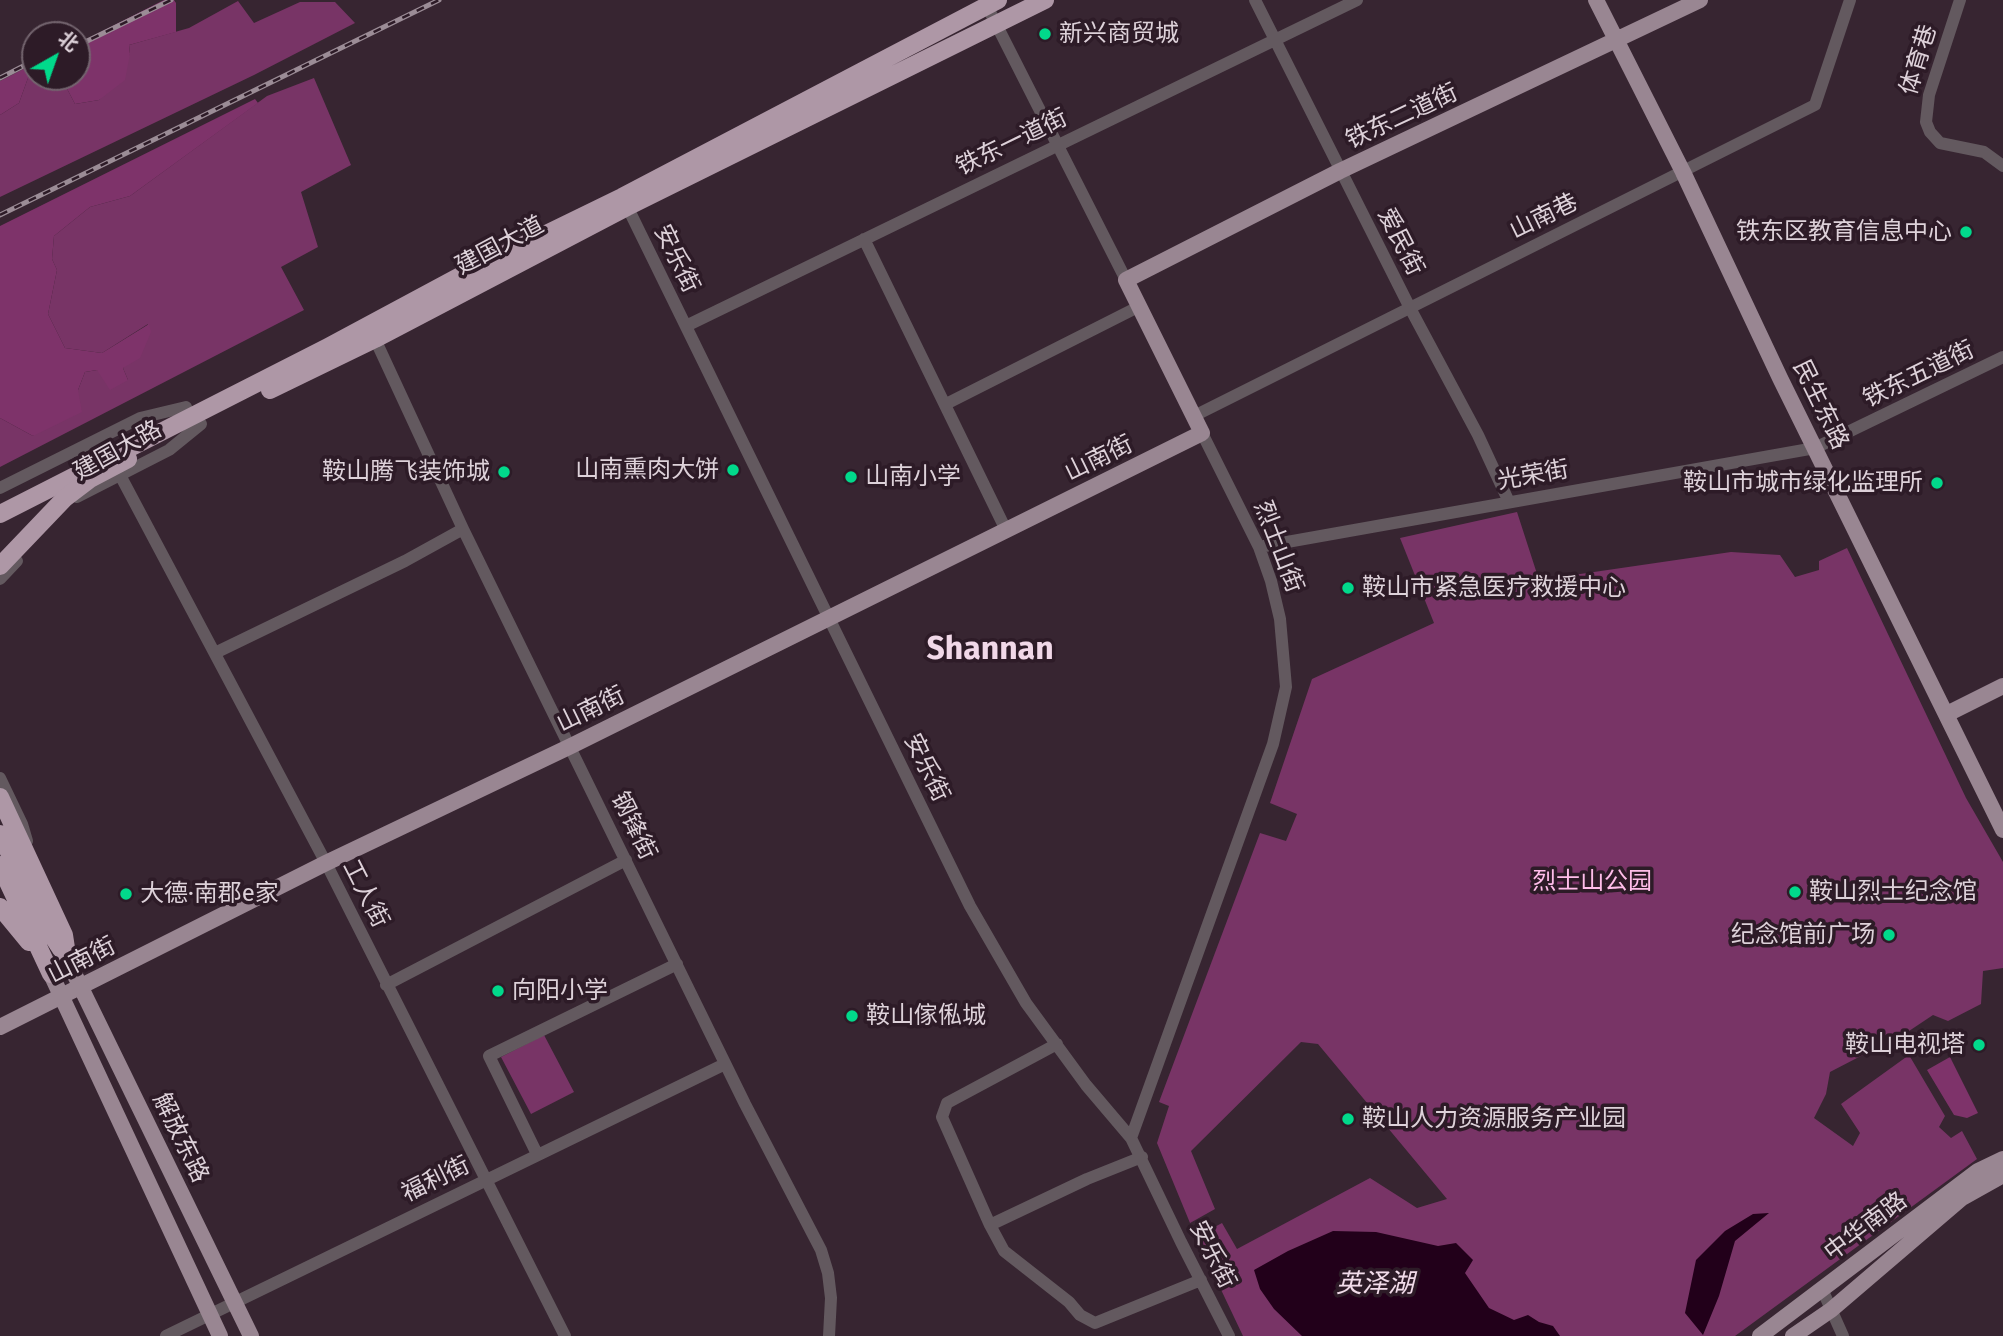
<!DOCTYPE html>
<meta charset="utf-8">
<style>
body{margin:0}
#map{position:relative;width:2003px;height:1336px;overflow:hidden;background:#372531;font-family:"Fira Sans","Noto Sans SC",sans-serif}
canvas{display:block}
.north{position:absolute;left:21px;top:21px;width:70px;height:70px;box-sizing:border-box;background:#2d1b27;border:2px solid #73646e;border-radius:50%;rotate:40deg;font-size:19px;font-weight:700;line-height:28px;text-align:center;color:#ddd1d9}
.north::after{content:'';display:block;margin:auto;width:24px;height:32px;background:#01d98b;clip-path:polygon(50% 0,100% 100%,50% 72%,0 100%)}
</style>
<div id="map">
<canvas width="2003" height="1336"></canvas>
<div class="north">北</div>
</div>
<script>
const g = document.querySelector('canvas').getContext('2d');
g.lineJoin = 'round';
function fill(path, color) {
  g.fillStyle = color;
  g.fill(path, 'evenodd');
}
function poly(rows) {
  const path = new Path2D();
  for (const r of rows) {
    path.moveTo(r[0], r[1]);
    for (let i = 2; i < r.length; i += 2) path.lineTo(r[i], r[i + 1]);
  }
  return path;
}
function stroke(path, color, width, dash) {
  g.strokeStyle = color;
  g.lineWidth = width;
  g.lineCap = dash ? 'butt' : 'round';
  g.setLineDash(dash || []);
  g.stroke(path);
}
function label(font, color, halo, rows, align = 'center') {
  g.font = font + ' "Fira Sans","Noto Sans SC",sans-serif';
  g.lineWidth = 7;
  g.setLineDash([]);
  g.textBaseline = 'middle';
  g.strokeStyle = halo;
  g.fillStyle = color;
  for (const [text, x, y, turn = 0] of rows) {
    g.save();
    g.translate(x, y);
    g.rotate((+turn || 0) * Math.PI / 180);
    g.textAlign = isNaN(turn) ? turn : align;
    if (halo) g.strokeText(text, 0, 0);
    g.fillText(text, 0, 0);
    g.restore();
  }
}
fill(poly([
 [238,1,254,23,300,2,335,2,355,23,254,75,0,197,0,115,19,103,33,64,35,63,35,77,61,77,75,104,99,100,130,54,129,45,189,28],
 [314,78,351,165,301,192,318,247,281,267,304,310,0,467,0,418,33,436,78,390,85,372,97,370,128,380,123,368,148,324,102,353,65,348,48,314,57,270,52,259,54,236,90,207,130,196,267,96],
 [1517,512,1539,580,1731,552,1780,555,1795,577,1819,570,1819,561,1847,548,1966,798,2003,862,2003,968,1983,971,1981,1004,1948,1021,1933,1015,1909,1031,1830,1072,1826,1094,1814,1118,1853,1146,1860,1133,1841,1104,1909,1055,1945,1116,1939,1127,1951,1138,1962,1131,1977,1159,1735,1336,1243,1336,1196,1237,1222,1223,1237,1249,1370,1178,1417,1208,1447,1199,1318,1044,1301,1042,1191,1151,1215,1209,1190,1223,1157,1143,1169,1106,1159,1102,1260,833,1286,841,1297,814,1270,803,1312,679,1434,623,1400,538],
 [544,1035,574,1092,531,1114,501,1057]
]), '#783466');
fill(poly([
 [164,0,174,0,176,3,176,32,129,45,130,54,125,80,99,100,75,104,61,77,77,77,77,44],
 [33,64,19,103,0,115,0,81],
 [255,99,258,103,130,196,90,207,54,236,52,259,57,270,48,314,65,348,102,353,149,324,151,332,140,358,123,368,128,380,110,390,97,370,85,372,78,390,82,412,33,436,0,418,0,226],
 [1950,1057,1978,1113,1967,1118,1954,1115,1927,1070]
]), '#7e336a');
fill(poly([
 [1769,1213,1735,1241,1719,1296,1703,1335,1685,1313,1696,1260,1725,1231,1753,1214],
 [1333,1231,1376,1232,1438,1246,1456,1243,1473,1260,1465,1273,1489,1308,1514,1320,1528,1315,1539,1322,1553,1326,1560,1336,1302,1336,1274,1309,1260,1289,1254,1270,1288,1251]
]), '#22001a');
stroke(poly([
 [1255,0,1410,308,1478,435,1509,502],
 [1960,0,1929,95,1926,122,1930,132,1940,143,1984,152,2003,166],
 [987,6,1126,280],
 [624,200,970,906,1026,1003,1086,1085,1131,1138,1181,1242,1229,1336],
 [864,239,1006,530],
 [686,326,1357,0],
 [375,339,463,529,531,668,745,1104,821,1250,828,1273,831,1298,829,1336],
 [946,404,1138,307],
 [1194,416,1815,105,1850,0],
 [120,475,326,863,565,1336],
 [0,488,140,418,186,407],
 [77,497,169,450,201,424],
 [1259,547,1815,448,2003,357],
 [0,579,17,561],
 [215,653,405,561,463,529],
 [0,778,22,824,27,841],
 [386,985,626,860],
 [1057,1044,947,1103,942,1117,990,1225,1004,1251,1069,1302,1080,1315,1095,1323,1201,1280],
 [1131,1138,1273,744,1286,687,1280,619,1271,581,1259,547,1202,433],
 [537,1154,489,1056,677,964],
 [990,1225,1087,1179,1142,1157],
 [1822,1289,1843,1336],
 [166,1336,725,1064]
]), '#63595f', 12);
stroke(poly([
 [1596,0,1683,172,1780,378,2003,830],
 [1947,714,2003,686],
 [68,961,251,1336],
 [51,974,220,1336],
 [0,1027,326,863,571,746,1202,433,1126,280,1340,171,1700,0],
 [1760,1336,1978,1171,2003,1159],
 [1793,1336,1831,1310,1962,1198,2003,1175]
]), '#998692', 16);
stroke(poly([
 [270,390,375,339,627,207,1045,0],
 [0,514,328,347,466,273,622,197,998,0],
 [0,797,64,935,68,961],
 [0,834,44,923,61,949],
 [0,865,51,974],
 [0,907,29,942]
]), '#ae97a6', 18);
const rail = poly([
 [77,46,171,0],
 [0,78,35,60],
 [0,215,439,0]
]);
stroke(rail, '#9b8c96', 5);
stroke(rail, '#2d1b27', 2.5, [8]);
stroke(poly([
 [0,566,65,498,90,479,128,459]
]), '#ae97a6', 18);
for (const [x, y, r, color] of [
 [1045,34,7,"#01d98b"],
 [1966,232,7,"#01d98b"],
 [733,470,7,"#01d98b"],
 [504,472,7,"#01d98b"],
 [851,477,7,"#01d98b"],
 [1937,483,7,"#01d98b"],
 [1348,588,7,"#01d98b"],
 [1795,892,7,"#01d98b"],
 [126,894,7,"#01d98b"],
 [1889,935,7,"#01d98b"],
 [498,991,7,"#01d98b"],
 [852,1016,7,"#01d98b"],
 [1979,1045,7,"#01d98b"],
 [1348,1119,7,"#01d98b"]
]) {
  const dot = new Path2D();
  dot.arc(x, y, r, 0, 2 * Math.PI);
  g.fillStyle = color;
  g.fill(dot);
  stroke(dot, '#2d1b27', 2.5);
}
label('24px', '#ddd1d9', '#2d1b27', [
 ["新兴商贸城",1059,34],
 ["铁东区教育信息中心",1952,232,"right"],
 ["山南熏肉大饼",719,470,"right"],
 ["鞍山腾飞装饰城",490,472,"right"],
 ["山南小学",865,477],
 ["鞍山市城市绿化监理所",1923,483,"right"],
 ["鞍山市紧急医疗救援中心",1362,588],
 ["鞍山烈士纪念馆",1809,892],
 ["大德·南郡e家",140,894],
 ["纪念馆前广场",1875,935,"right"],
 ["向阳小学",512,991],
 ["鞍山傢俬城",866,1016],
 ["鞍山电视塔",1965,1045,"right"],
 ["鞍山人力资源服务产业园",1362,1119]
], 'left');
label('24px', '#ddd1d9', '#2d1b27', [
 ["体育巷",1919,60,-73],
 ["铁东二道街",1402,117,-25],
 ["铁东一道街",1012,143,-26],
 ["山南巷",1544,217,-26],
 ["爱民街",1400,242,63],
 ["建国大道",500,246,-28],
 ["安乐街",676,259,64],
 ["铁东五道街",1919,375,-26],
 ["民生东路",1820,405,64],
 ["建国大路",118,451,-29],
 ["山南街",1099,459,-26],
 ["光荣街",1533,476,-10],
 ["烈士山街",1278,547,69],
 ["山南街",591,710,-26],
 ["安乐街",926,768,64],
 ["钢锋街",633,826,64],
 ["工人街",365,894,63],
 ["山南街",82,961,-27],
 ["解放东路",180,1138,64],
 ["福利街",436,1180,-26],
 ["中华南路",1866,1227,-37],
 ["安乐街",1212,1255,63]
]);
label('24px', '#febde9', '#2d1b27', [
 ["烈士山公园",1592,882]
]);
label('italic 26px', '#f2dcea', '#2d1b27', [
 ["英泽湖",1375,1285]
]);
label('bold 32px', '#f1d8e8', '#2d1b27', [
 ["Shannan",990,650]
]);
</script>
